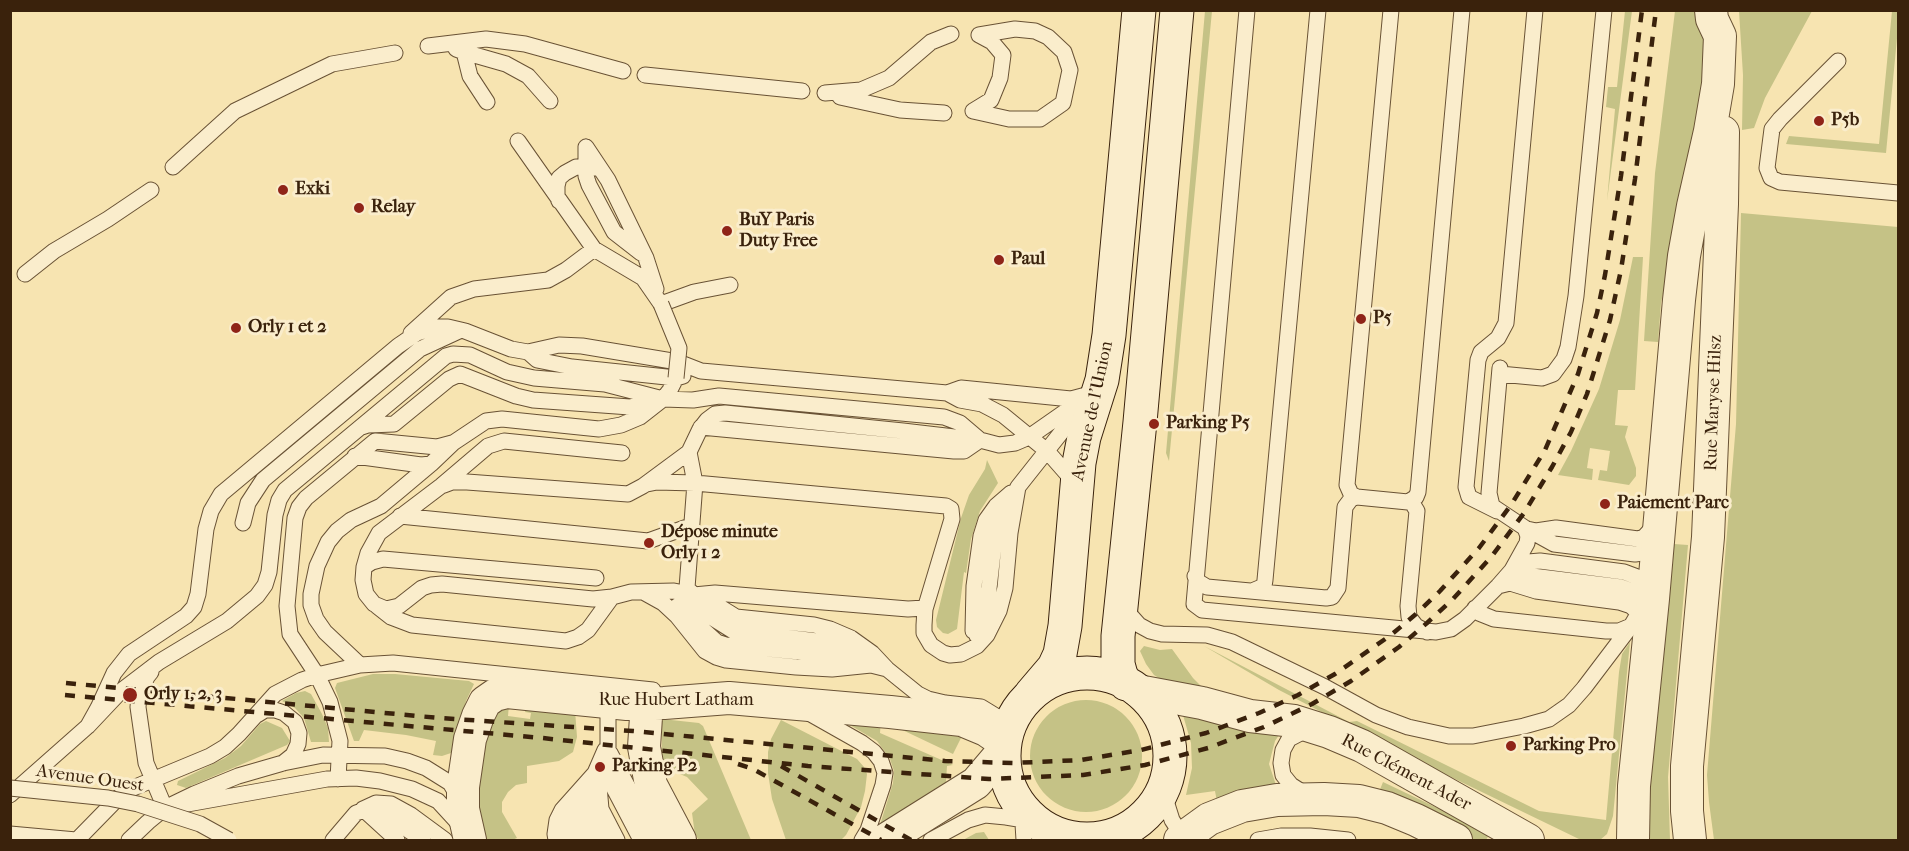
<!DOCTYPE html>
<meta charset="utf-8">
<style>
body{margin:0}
#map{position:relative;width:1909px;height:851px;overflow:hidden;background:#f7e4b1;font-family:"IM FELL French Canon",serif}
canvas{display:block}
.frame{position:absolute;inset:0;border:12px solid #3a220c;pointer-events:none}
</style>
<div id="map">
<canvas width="1909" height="851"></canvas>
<div class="frame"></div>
</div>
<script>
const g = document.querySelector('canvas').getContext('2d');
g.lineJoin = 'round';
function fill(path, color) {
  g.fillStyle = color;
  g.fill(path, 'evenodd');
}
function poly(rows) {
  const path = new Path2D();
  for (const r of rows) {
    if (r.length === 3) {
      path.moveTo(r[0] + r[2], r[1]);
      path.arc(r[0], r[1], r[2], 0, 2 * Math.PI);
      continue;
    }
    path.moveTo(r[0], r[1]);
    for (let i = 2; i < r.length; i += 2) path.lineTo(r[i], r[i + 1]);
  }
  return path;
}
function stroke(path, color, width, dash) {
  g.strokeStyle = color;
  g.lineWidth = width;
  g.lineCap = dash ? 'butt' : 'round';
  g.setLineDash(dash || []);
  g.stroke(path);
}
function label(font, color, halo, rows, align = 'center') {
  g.font = font + ' "IM FELL French Canon",serif';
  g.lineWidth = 6;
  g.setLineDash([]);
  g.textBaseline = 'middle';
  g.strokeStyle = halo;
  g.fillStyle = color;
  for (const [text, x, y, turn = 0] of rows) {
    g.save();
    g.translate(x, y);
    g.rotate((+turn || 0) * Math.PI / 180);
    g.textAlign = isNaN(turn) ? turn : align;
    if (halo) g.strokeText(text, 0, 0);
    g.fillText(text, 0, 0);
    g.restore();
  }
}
fill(poly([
 [1205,11,1212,11,1169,461,1166,453],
 [1625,11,1632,11,1607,201,1615,109,1606,107,1608,87,1617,87],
 [1675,11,1701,11,1707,47,1703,111,1661,303,1658,342,1644,341,1655,173],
 [1739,11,1812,11,1765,98,1754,128,1742,130,1743,75],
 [1892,11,1898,11,1898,28,1886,153,1786,144,1789,136,1879,144],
 [1741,213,1898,227,1898,840,1714,840,1709,802,1707,775,1736,424],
 [1633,257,1643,257,1635,390,1618,390,1615,425,1628,426,1625,437,1636,468,1636,476,1629,485,1598,480,1600,470,1607,471,1610,451,1590,448,1587,468,1593,469,1592,480,1558,475,1571,451,1599,389,1620,320],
 [987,460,998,483,980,511,971,539,966,573,964,572,957,629,948,634,943,633,937,627,936,620,961,518,969,495,985,469],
 [1674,544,1688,545,1668,777,1670,840,1645,840],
 [1630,642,1613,816,1607,834,1600,840,1581,840,1393,749,1279,690,1204,646,1349,722,1357,721,1539,811,1606,820,1619,672,1622,654],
 [1144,646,1160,650,1172,649,1193,678,1204,689,1165,682,1154,675,1146,664,1140,651],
 [373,674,395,674,469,681,474,684,466,701,455,748,451,753,442,756,433,755,436,741,406,735,364,730,359,741,354,741,335,688,337,683],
 [305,691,311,694,322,714,328,728,329,742,311,742,304,718,295,708,282,701,296,693],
 [1086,756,56],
 [509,704,508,716,530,719,531,713,525,712,526,706,575,710,577,737,573,752,559,761,527,766,527,783,516,785,508,792,502,802,502,812,517,838,512,840,486,840,480,815,479,793,487,729,497,710],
 [1181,708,1283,729,1275,741,1269,764,1277,788,1217,802,1215,791,1186,795,1192,768,1191,743],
 [662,719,699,723,703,726,751,840,699,840,695,835,692,813,708,799,687,777,675,772,662,771],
 [781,720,857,759,864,767,867,774,865,791,861,807,846,835,841,840,786,840,772,799,768,773,768,752,771,739],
 [881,720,880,733,953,765,947,766,946,781,951,788,879,828,893,783,894,771,890,759,877,741,843,721],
 [266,721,282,728,290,741,287,745,186,788,177,785,178,781,225,758,241,746,260,724],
 [894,726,965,730,953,754],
 [1383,782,1490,833,1486,840,1475,840,1446,824,1377,797],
 [984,832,989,840,963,840,976,833]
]), '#c5c286');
const lane = poly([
 [1247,10,1194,604,1202,610,1436,632,1451,629,1465,619,1498,586,1512,570,1527,543,1528,536,1525,528],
 [1391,10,1347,485,1351,494,1357,497,1408,502,1416,497,1418,492,1462,10],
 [428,46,486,39,525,44,623,71],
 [456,49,464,52,470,76,487,102],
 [464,52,506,64,528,76,550,101],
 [1838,61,1780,119,1772,129,1767,168,1771,178,1780,182,1898,193],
 [645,75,802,91],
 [825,93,861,90,889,78,931,42,951,34],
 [840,97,900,110,944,113],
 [973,111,1009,119,1040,119,1063,103,1070,70,1064,52,1048,37,1035,31,1015,29,979,35],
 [973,111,991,100,1000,78,1003,55,992,42,979,35],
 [518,141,594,249,643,278,661,304],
 [586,147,608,180,646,258,656,289],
 [586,147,586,176,589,185,614,232,641,253],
 [173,167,235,111,332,64,395,53],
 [559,201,557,195,557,186,559,178,565,173,576,167,595,168],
 [25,274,54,251,108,219,151,190],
 [661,304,694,292,730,285],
 [411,333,451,297,474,289,548,280,566,270,594,249],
 [528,352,537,360,572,367,676,378,683,376],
 [1500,368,1489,493,1492,506,1525,528,1554,544,1635,554,1642,553,1648,549,1654,540],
 [1500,374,1542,378,1553,374,1564,359,1568,347,1576,296,1604,10],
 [947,393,961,388,1071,399,1086,395],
 [362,427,368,425,394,424,449,379,460,374,516,396,533,400,630,407,663,399,693,400,719,396,944,417,960,423,980,440],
 [701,427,954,451,964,451,980,440],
 [689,452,695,483,687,588,694,595,715,604,736,617,814,625,830,629,851,638,872,653,887,669,918,694,928,699,945,703,981,707,999,718,1008,729],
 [622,453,504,441,488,446,441,486,379,533,368,553,364,567,363,580,366,594,374,604,386,609,399,606,422,588,431,585,442,584,593,599,612,597,631,592,674,591,694,595,715,593,908,609,925,608],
 [355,456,421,465,431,464],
 [647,484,657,482,695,483,946,506,951,509,952,519,925,609,924,625,924,633,931,645,943,653,950,655,961,654,977,646,987,635,999,611,1005,588,1010,533,1018,487],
 [444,485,452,482,467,482,628,494,643,486,689,452,700,429,707,420,715,414,725,413,903,431,980,440,999,445,1015,443,1029,437,1092,393],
 [1408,502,1412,503,1417,511,1408,606,1409,617,1416,626,1427,632],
 [1497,511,1469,497,1466,487,1478,360,1481,352,1498,338,1506,323,1535,10],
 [400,516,648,541,690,526],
 [243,523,248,503,263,480,420,349,459,331],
 [1527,529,1536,531,1556,528,1638,539,1644,537,1655,525],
 [364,567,372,562,383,559,596,578],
 [1514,572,1528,562,1540,561,1624,572,1640,578,1651,588,1651,592],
 [1195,576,1197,581,1207,587,1326,598,1332,597,1338,588,1345,507,1351,499,1357,497],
 [1509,580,1524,575,1621,587,1638,593,1646,600,1650,609],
 [1498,586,1510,583,1536,591,1619,602,1631,606,1646,620],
 [1252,591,1264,586,1265,580,1318,10],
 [645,593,663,603,677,616,705,651,716,657,726,660,796,667,832,669,871,665,887,669],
 [681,602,693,606,733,631,834,643,857,650],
 [377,606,391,617,412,625,566,641,578,637,588,630,612,597],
 [677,606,717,642,726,645,841,656,865,660],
 [1126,606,1131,616,1139,625,1150,631,1162,634,1207,635,1232,642,1325,687,1376,715,1408,727,1449,736,1473,736,1524,726,1549,719,1569,705,1584,688,1631,626,1644,604],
 [1475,608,1479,613,1494,619,1606,631,1619,631,1631,626],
 [973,631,974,586,981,536,986,520,996,506,1011,493],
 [977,636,987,606,995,536,1000,521,1018,487,1083,405],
 [360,665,325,632,316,619,311,605,311,594,317,566,328,542,337,531,351,520,381,506,431,464,453,443,486,421,502,419,599,429,621,425,640,417,663,399,670,390,676,378],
 [151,672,147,677,139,696,138,707,146,763,165,808,194,794,238,776,283,763,323,755,385,756,407,761,426,768,450,783,459,798],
 [809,713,862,743,874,752,881,761,885,773,883,785,868,830,862,840],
 [608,714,608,772,610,781,641,840],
 [257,715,265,710,275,710,284,713,295,722,299,733,298,744,293,755,283,763],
 [88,726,98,708,114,673,129,654,186,616,194,607,198,594,206,529,211,511,221,494,398,346,417,333,436,327,448,327,465,331,511,349,528,352,559,345,582,346,678,362,701,371,947,393,960,400,982,404,1003,415,1047,451,1075,483],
 [610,753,656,840],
 [603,765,599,786,601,809,617,840],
 [338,779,340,741,330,702,317,675,290,634,287,606,295,518,299,507,306,498,375,441,437,447,452,443],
 [595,782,589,803,589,813,593,825,601,840],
 [1166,782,1166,801,1172,820,1185,840],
 [1305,794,1291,785,1283,775,1281,763,1283,750,1289,739,1308,729],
 [10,795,88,726,121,691,159,662,227,621,257,596,265,585,269,572,275,515,279,500,285,490,446,356,453,354,470,355,507,372,534,378,605,384,663,399],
 [580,799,577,810,577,821,586,840],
 [1022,808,1024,840],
 [569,810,566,818,566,829,571,840],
 [10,834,76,840],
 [77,840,119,797,133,788,210,756,225,747,239,734,275,694,302,680,317,675,360,665,393,663,653,690],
 [129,840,148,822,165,808,327,779,356,778,380,781,412,789,438,801,460,825],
 [333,840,356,813,370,808,378,810,423,840],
 [397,840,363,809,376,803,391,804,411,815,445,840],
 [556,840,555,834,557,820,562,810,595,773,605,750],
 [931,840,968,820,985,815,1006,817,1036,822],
 [1258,840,1281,836,1310,836,1348,840]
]);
const street = poly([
 [1138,691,1202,703,1250,716,1294,721,1329,732,1362,746,1528,840],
 [646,717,644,747,651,785,680,840],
 [470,840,463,809,463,787,470,739,478,716,485,702,495,695,507,692,627,704,664,703,729,698,890,712,962,720,986,730,1005,743],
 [885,840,976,783,1004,750],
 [1052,840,1053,832],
 [1180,840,1209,819,1242,806,1277,800,1324,799,1359,801,1387,808,1416,820,1456,840],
 [1633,840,1634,786,1653,599,1679,300,1684,256,1693,206,1710,131,1718,84,1720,36,1712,19,1711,10],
 [1690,840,1687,811,1687,766,1708,537,1722,204,1723,132]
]);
const secondary = poly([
 [1087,756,83],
 [1126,684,1121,675,1118,664,1118,636,1140,422,1177,10],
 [1031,694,1054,667,1060,654,1065,626,1079,463,1084,437,1102,380,1109,335,1139,10]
]);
stroke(lane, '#695235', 17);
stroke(street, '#695235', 34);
stroke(secondary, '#3a220c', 35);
stroke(lane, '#faedcc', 15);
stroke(street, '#faedcc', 32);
stroke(secondary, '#faedcc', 33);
stroke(poly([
 [66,683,439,718,633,731,945,761,1013,763,1081,760,1141,750,1206,733,1259,713,1298,695,1335,674,1391,635,1416,614,1440,591,1479,548,1511,505,1545,450,1578,374,1597,313,1605,275,1621,176,1642,10],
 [65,695,542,738,808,766,989,779,1083,775,1145,765,1208,748,1264,727,1312,704,1351,681,1399,647,1427,623,1453,599,1492,556,1524,513,1552,467,1571,432,1587,394,1610,320,1621,270,1635,179,1656,10],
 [738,764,753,769,881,840],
 [781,766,911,840]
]), '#3a220c', 4.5, [10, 10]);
const laneBridge = poly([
 [661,304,679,348,676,378],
 [10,788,108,798,138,804,200,824,229,840]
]);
stroke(laneBridge, '#695235', 17, []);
stroke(laneBridge, '#faedcc', 15);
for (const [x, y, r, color] of [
 [1819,121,6,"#8f2418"],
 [283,190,6,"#8f2418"],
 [359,208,6,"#8f2418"],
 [727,231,6,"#8f2418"],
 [999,260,6,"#8f2418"],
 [1361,319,6,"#8f2418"],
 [236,328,6,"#8f2418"],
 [1154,424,6,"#8f2418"],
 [1605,504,6,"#8f2418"],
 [649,543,6,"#8f2418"],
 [130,695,8,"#8f2418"],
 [1511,746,6,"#8f2418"],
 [600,767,6,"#8f2418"]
]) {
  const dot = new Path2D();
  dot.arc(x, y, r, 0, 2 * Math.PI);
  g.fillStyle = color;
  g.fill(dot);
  stroke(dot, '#faedcc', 2);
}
label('bold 18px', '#3a220c', '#faedcc', [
 ["P5b",1831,121],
 ["Exki",295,190],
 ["Relay",371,208],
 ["BuY Paris",739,221],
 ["Duty Free",739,242],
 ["Paul",1011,260],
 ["P5",1373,319],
 ["Orly 1 et 2",248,328],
 ["Parking P5",1166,424],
 ["Paiement Parc",1617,504],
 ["Dépose minute",661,533],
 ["Orly 1 2",661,554],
 ["Orly 1, 2, 3",144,695],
 ["Parking Pro",1523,746],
 ["Parking P2",612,767]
], 'left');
label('18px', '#3a220c', '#faedcc', [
 ["Rue Maryse Hilsz",1714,403,-88],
 ["Avenue de l'Union",1093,411,-78],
 ["Rue Hubert Latham",676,701],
 ["Rue Clément Ader",1406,773,28],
 ["Avenue Ouest",90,779,8]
]);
</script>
